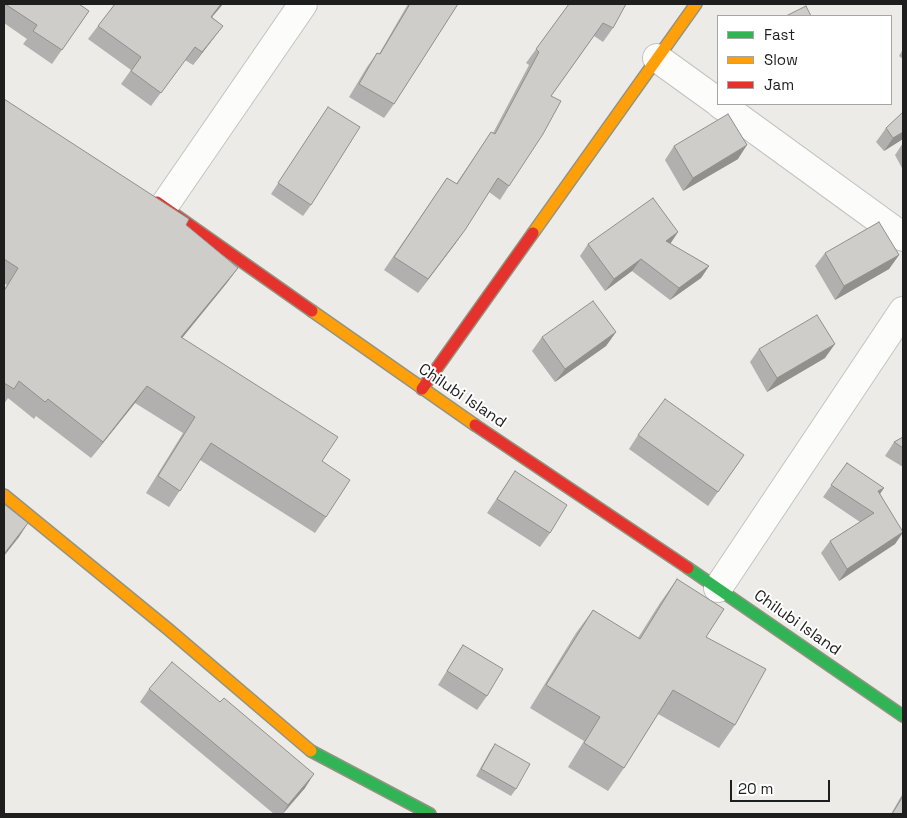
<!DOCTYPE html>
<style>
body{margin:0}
#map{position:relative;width:907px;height:818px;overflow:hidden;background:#ecebe7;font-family:"Space Grotesk",sans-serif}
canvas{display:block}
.frame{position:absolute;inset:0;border:5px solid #1e1e1e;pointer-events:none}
.legend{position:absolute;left:717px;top:15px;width:175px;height:90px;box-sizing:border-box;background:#fff;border:1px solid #a5a5a5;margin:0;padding:6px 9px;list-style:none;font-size:15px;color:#1e1e1e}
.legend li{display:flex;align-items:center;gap:10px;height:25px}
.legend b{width:25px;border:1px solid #a5a5a5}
.scale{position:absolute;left:730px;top:780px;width:100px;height:22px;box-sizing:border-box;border:2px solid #1e1e1e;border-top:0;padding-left:6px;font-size:15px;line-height:18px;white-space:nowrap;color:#1e1e1e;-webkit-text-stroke:4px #fff;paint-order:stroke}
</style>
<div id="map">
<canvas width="907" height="818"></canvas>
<div class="frame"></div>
<ul class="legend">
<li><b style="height:6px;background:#30b455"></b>Fast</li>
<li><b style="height:6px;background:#ff9f0a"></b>Slow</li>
<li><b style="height:6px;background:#e5322d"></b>Jam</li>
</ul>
<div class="scale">20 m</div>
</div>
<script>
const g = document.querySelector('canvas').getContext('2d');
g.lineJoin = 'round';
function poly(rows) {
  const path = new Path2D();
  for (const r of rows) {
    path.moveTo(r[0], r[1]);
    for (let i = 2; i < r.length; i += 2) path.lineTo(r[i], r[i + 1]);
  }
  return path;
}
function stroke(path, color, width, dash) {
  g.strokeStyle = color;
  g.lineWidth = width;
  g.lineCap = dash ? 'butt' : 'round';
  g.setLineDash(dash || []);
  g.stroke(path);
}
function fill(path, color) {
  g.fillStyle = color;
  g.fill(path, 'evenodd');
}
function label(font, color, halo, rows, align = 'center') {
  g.font = font + ' "Space Grotesk",sans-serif';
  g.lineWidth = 4;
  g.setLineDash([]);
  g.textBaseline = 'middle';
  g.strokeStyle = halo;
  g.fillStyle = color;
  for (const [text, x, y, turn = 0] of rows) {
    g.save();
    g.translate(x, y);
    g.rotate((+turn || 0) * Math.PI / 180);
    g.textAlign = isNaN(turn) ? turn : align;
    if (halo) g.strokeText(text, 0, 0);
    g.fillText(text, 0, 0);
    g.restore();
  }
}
const street = poly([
 [657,58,718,102],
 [720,104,903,237],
 [164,206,303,4],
 [718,588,903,311]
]);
const fast = poly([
 [688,568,903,716],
 [311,751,430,814]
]);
const slow = poly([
 [533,233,696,4],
 [312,311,475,425],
 [4,495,168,629,311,751]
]);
const jam = poly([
 [157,202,312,311],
 [422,389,533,233],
 [475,425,688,568]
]);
stroke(street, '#c3c3c1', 30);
stroke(fast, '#929481', 14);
stroke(slow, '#929481', 14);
stroke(jam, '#929481', 14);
stroke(street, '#fcfcfb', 28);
stroke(fast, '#30b455', 11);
stroke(slow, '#ff9f0a', 11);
stroke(jam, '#e5322d', 11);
fill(poly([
 [4,4,79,4,89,11,52,64,23,44,27,39,4,23],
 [115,4,223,4,212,17,223,26,193,65,185,60,151,106,121,84,131,70,88,39,98,26],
 [408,4,458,4,394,104,384,118,349,97,367,67,377,53,379,54],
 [569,4,613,28,603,42,594,36,551,96,509,186,500,200,489,192,455,244,418,293,384,270,447,178,456,184,491,132,493,133,529,65,526,63],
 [903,49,903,59,899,56],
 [4,99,186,225,238,268,226,284,182,338,322,461,326,517,315,533,200,460,169,507,146,493,183,433,135,403,91,458,36,416,34,419,8,398,4,404,4,289,7,285,4,283],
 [328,107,311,205,303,216,271,194],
 [886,128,903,139,884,151,876,142],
 [903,143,903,170,895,155],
 [674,146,738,159,683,191,665,160],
 [678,232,670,244,709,266,701,278,670,300,632,271,605,291,580,256,588,244],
 [825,253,899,255,889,269,835,300,815,266],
 [616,332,606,346,555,382,532,351,542,337],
 [759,349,825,358,767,392,750,362],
 [638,435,744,455,708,506,629,449],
 [903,437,903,467,885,456,894,442],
 [847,463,880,494,903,533,895,544,839,581,821,553,830,541,860,522,823,497],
 [515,471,550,533,540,547,487,513],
 [677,579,706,637,735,725,719,748,658,714,624,768,608,791,568,767,584,741,530,708,576,633,593,610,638,638,660,603],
 [463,645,487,696,477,710,438,685],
 [149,689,305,788,283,814,274,814,140,702],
 [495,744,516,789,511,796,476,776,490,751],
 [903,793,903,814,891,814]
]), '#b2b0ae');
fill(poly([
 [221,4,223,4,201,30],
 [223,26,193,65,202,52],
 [903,132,903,139,884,151,893,138],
 [747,145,738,159,683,191,693,178],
 [465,230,455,244,418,293,428,279],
 [678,232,670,244,666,241],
 [899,255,889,269,835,300,844,286],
 [641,259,632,271,605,291,614,279],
 [709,266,701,278,670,300,679,288],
 [238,268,226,284,169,354,181,337],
 [616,332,606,346,555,382,565,369],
 [835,344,825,358,767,392,777,378],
 [147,386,135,403,91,458,103,442],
 [884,488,876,500,878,491],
 [28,523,19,537,4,556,4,554],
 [903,532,895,544,839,581,847,569],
 [314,774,305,788,282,814,288,805]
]), '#91908d');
const building = poly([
 [5,4,79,4,89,11,62,50,33,31,37,25,5,4],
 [115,4,221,4,211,17,223,26,202,52,195,47,161,93,131,71,141,57,98,26,115,4],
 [410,4,458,4,394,104,359,84,377,53,380,54,410,4],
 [569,4,626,4,613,28,603,23,551,96,561,101,543,134,509,186,498,178,465,230,428,279,394,257,447,178,457,184,491,132,495,134,539,52,536,49,569,4],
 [806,6,811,16,786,16,806,6],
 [4,99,189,219,186,225,238,268,181,337,338,437,322,461,350,480,326,517,211,443,180,491,158,476,195,417,147,386,103,442,48,399,45,402,19,381,14,389,4,383,4,291,18,268,4,259,4,99],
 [328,107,360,127,311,205,278,183,328,107],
 [903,112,903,132,893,138,886,128,903,112],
 [728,114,747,145,693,178,674,146,728,114],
 [653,198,678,232,666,241,709,266,679,288,641,259,614,279,588,244,653,198],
 [879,222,899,255,844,286,825,253,879,222],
 [593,301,616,332,565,369,542,337,593,301],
 [817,315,835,344,777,378,759,349,817,315],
 [665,399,744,455,718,492,638,435,665,399],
 [903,437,903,448,894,442,903,437],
 [847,463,884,488,878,491,903,532,847,569,830,541,874,513,831,485,847,463],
 [515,471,567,505,550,533,497,499,515,471],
 [4,504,28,523,4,554,4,504],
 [677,579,724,609,706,637,766,669,735,725,673,690,624,768,584,743,600,717,546,685,593,610,640,639,677,579],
 [463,645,503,669,487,696,447,671,463,645],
 [172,662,220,702,224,698,314,774,288,805,149,689,172,662],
 [495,744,530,764,516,789,481,769,495,744],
 [903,796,903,814,892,814,903,796]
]);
fill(building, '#cfcdca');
stroke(building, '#91908d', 1);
label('16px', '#1e1e1e', '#fff', [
 ["Chilubi Island",462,396,34],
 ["Chilubi Island",797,623,35]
]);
</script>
